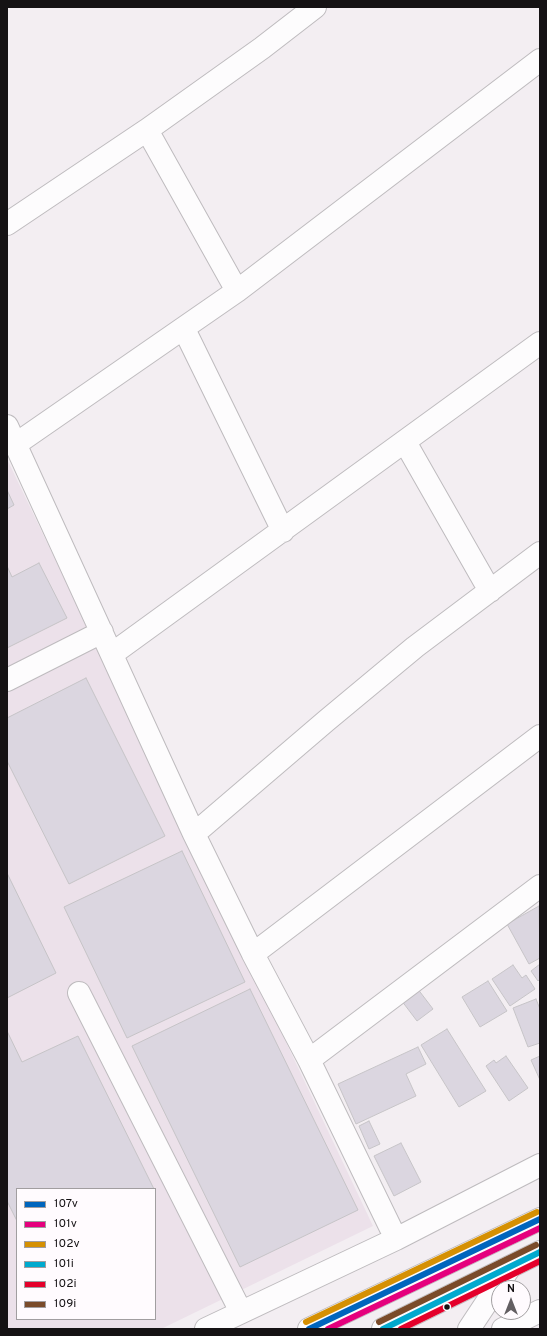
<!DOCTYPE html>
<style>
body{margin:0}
#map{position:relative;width:547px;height:1336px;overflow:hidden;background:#f3eef2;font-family:Overpass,sans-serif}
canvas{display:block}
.frame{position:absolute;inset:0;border:8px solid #151214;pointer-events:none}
.legend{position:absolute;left:16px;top:1188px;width:140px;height:132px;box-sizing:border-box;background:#fffbfe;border:1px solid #a19ea0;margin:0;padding:5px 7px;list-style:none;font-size:12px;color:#151214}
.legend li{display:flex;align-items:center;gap:8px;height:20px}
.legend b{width:20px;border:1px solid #a19ea0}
.north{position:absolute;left:491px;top:1280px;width:40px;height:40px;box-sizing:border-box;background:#fffbfe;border:1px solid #a19ea0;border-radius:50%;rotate:0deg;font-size:11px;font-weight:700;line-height:16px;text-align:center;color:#151214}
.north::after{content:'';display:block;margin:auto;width:14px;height:18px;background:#635f62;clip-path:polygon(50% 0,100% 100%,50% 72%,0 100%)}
</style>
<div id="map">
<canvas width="547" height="1336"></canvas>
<div class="frame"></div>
<ul class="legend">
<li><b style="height:5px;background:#0065bd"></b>107v</li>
<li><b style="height:5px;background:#e5007d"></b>101v</li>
<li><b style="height:5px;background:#d59003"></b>102v</li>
<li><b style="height:5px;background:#00a9ce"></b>101i</li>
<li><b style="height:5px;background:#e4002b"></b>102i</li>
<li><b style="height:5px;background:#7a4b2a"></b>109i</li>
</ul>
<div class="north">N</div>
</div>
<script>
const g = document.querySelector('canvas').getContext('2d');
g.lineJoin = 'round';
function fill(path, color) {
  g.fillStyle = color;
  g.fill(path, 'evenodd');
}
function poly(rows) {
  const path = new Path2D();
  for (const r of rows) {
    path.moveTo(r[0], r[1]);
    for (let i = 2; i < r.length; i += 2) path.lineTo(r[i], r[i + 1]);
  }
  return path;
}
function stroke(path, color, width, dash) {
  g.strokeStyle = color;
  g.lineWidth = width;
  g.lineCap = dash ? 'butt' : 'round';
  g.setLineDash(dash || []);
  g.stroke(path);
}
fill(poly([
 [7,459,258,983,373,1226,161,1329,7,1329],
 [17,1189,155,1189,155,1319,17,1319]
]), '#ece1ea');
const building = poly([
 [7,490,14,505,7,509,7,490],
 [39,563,67,618,7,648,7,566,12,577,39,563],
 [86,678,165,836,69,884,7,761,7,718,86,678],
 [182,851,245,982,127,1038,64,907,182,851],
 [7,873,56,973,7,998,7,873],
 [539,906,540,958,529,964,507,924,539,906],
 [540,964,540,979,538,981,531,971,540,964],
 [513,965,522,978,526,975,535,989,510,1006,492,979,513,965],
 [488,981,507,1011,480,1027,462,997,488,981],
 [414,984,433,1009,417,1021,398,996,414,984],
 [250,989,358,1210,240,1267,132,1046,250,989],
 [536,999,540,1009,540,1043,528,1047,513,1008,536,999],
 [447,1029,486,1091,459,1107,421,1045,447,1029],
 [7,1031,22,1062,78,1036,154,1189,17,1189,17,1221,7,1201,7,1031],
 [418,1047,426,1064,406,1074,416,1096,356,1124,338,1084,418,1047],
 [506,1056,528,1088,509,1101,486,1066,494,1060,496,1063,506,1056],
 [540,1056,540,1080,531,1060,540,1056],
 [369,1121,380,1144,369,1149,359,1126,369,1121],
 [401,1143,421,1182,394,1196,374,1156,401,1143]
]);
fill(building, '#dbd6e0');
stroke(building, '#c6c4c7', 1);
const minor = poly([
 [147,130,237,291],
 [7,224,147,130,262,48,315,7],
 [184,329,283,531],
 [7,426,194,834,253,954,309,1060,396,1239],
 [405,442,490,591],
 [16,444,237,291,540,60],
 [112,654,540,343],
 [7,680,102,632],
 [194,834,326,721,415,647,540,553],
 [253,954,540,736],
 [79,993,241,1312],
 [309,1060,540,886],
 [206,1329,396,1239,540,1165],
 [469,1329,510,1267],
 [503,1329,540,1311]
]);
const highway = poly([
 [309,1329,540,1219],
 [383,1329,540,1252]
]);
stroke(minor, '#bebbbe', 24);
stroke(highway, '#bebbbe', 24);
stroke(minor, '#fdfcfd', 22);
stroke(highway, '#fdfcfd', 22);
stroke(poly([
 [309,1329,540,1219]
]), '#0065bd', 6);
stroke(poly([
 [328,1329,540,1228]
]), '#e5007d', 6);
stroke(poly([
 [306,1322,537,1212]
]), '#d59003', 6);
stroke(poly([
 [383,1329,540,1252]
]), '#00a9ce', 6);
stroke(poly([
 [401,1329,540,1261]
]), '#e4002b', 6);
stroke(poly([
 [379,1322,536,1245]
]), '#7a4b2a', 6);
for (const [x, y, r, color] of [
 [447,1307,3.5,"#151214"]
]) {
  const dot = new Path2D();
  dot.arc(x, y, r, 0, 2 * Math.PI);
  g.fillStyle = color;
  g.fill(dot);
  stroke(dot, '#fffbfe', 1.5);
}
</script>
